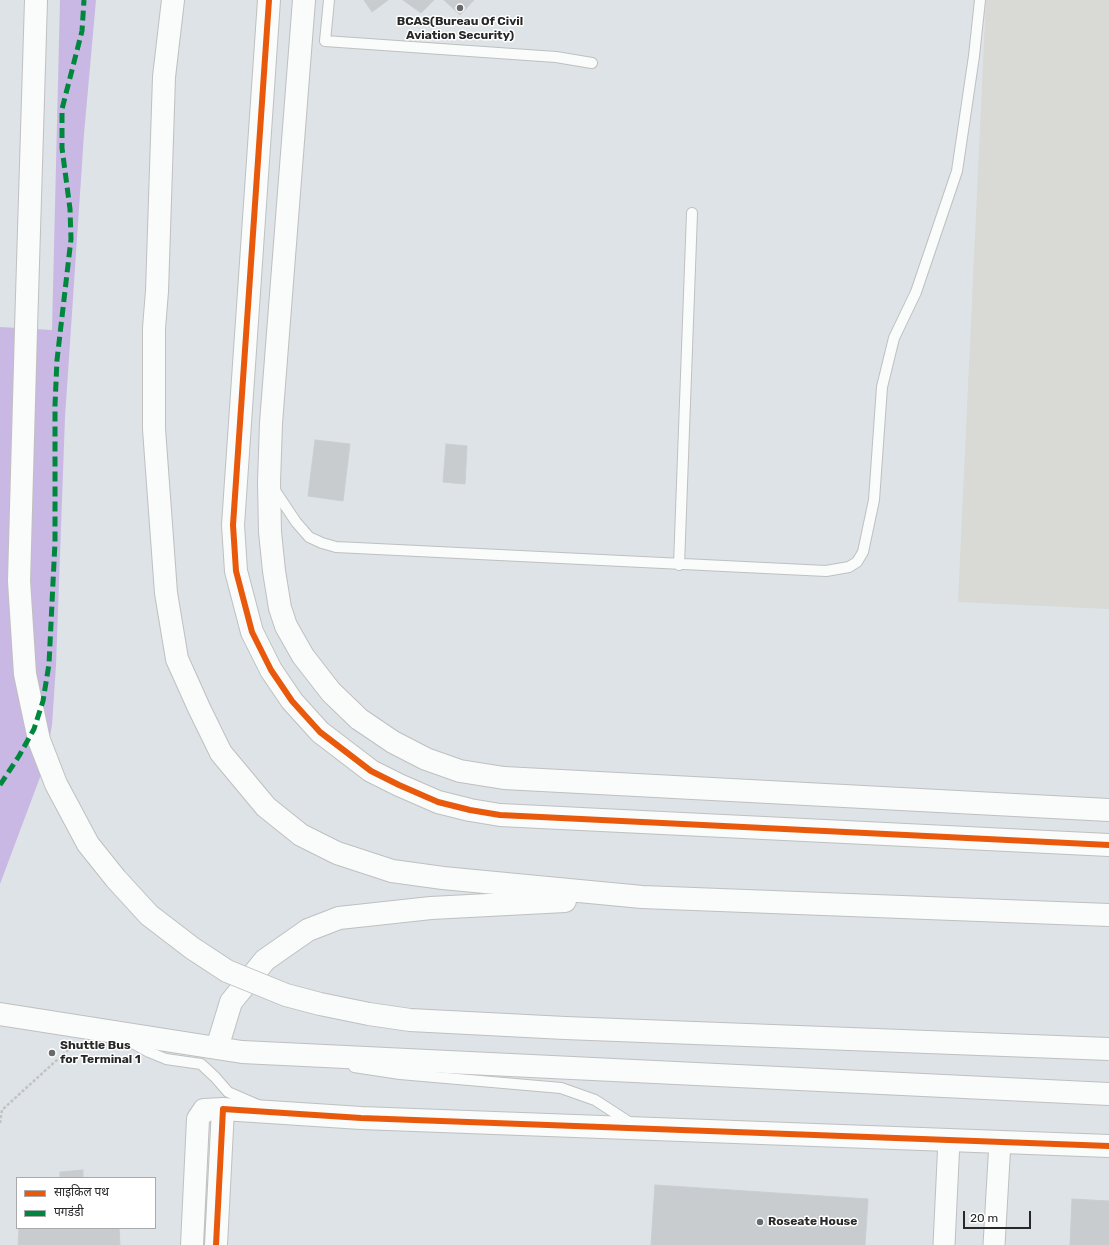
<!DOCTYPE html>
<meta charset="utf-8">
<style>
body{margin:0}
#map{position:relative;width:1109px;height:1245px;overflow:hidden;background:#dde3e6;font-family:Rubik,"Noto Sans Devanagari",sans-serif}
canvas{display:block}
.legend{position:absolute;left:16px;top:1177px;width:140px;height:52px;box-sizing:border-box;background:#fff;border:1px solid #a9a9a9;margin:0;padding:5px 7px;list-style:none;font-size:12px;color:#282828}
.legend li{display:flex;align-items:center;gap:8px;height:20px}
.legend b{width:20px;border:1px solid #a9a9a9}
.scale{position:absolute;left:963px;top:1211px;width:68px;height:18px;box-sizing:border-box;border:2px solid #282828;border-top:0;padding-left:5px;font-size:12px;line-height:14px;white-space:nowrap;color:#282828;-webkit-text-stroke:3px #fff;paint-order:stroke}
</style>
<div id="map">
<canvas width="1109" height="1245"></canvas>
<ul class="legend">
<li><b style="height:5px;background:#e8590c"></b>साइकिल पथ</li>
<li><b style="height:5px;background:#00873e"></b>पगडंडी</li>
</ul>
<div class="scale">20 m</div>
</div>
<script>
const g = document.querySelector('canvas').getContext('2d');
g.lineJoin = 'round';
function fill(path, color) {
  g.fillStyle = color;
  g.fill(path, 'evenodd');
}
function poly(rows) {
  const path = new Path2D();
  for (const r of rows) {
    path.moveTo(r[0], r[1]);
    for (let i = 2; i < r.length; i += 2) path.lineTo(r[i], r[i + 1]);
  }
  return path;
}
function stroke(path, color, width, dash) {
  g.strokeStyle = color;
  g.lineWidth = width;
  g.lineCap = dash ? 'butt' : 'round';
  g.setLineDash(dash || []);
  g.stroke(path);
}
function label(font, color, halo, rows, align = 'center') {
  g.font = font + ' Rubik,sans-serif';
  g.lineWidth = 3;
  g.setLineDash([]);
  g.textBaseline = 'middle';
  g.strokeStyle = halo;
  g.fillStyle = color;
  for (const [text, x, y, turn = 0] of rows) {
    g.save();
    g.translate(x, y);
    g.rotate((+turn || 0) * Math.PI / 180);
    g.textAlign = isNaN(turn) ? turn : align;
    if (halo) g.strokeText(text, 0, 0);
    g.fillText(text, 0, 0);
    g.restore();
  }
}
fill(poly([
 [986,0,1109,0,1109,609,958,602]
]), '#d9d9d5');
fill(poly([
 [60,0,96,0,84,134,65,417,56,665,52,725,45,764,0,884,0,327,52,330]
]), '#c8b8e3');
const building = poly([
 [364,0,388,0,372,12,364,0],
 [403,0,434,0,421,13,403,0],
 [444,0,474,0,460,15,444,0],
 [315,440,350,444,343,501,308,496,315,440],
 [446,444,467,446,465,484,443,482,446,444],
 [83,1170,83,1178,60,1178,60,1172,83,1170],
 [655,1185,868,1199,865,1245,651,1245,655,1185],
 [1072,1199,1109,1201,1109,1245,1070,1245,1072,1199],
 [19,1228,119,1228,120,1245,18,1245,19,1228]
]);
fill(building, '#c8cccf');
stroke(building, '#c9ced1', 1);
const service = poly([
 [329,0,325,41,556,57,592,63],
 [274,489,296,522,309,537,322,543,336,547,826,571,849,567,857,562,863,552,874,500,882,387,894,338,916,292,957,171,974,56,980,0],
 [679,565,692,213],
 [129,1041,149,1052,166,1059,201,1064,215,1077,228,1092,258,1105],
 [354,1067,400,1074,561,1088,595,1100,632,1124]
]);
const minor = poly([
 [944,1245,949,1140],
 [994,1245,1000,1142]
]);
const tertiary = poly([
 [269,0,233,525,236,571,252,632,271,670,292,701,320,732,371,771,399,785,438,802,470,810,500,815,1109,845],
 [304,0,271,423,269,482,270,532,274,571,280,608,286,626,303,656,331,692,359,719,393,742,426,759,460,771,504,778,1109,810],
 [192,1245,198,1119,204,1110,223,1109],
 [216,1245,223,1109,361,1118,1109,1146]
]);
const secondary = poly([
 [173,0,164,77,157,291,154,328,154,429,166,593,177,659,199,708,221,753,266,807,301,835,337,853,392,871,443,878,642,897,1109,915],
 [26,329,36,0],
 [0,1014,242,1052,1109,1094],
 [217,1048,231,1002,265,960,308,930,339,918,431,908,565,901]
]);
stroke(service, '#bfc0bf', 12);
stroke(minor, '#bfc0bf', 23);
stroke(tertiary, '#bfc0bf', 24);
stroke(secondary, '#bfc0bf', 24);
stroke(poly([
 [0,1123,2,1110,70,1048]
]), '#c2c2c3', 2.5, [3, 2]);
stroke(service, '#fafbfb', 10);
stroke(minor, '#fafbfb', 21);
stroke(tertiary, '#fafbfb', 22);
stroke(secondary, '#fafbfb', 22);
const secondaryBridge = poly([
 [26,329,19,581,25,674,39,740,56,784,88,844,116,879,149,915,192,948,227,971,286,995,320,1004,369,1014,410,1020,565,1028,1109,1049]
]);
stroke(secondaryBridge, '#bfc0bf', 24, []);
stroke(secondaryBridge, '#fafbfb', 22);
stroke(poly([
 [0,785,19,756,34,729,43,701,49,664,55,542,55,405,57,360,71,239,70,209,62,148,62,109,82,31,84,0]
]), '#00873e', 5, [10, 5]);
stroke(poly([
 [269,0,233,525,236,571,252,632,271,670,292,701,320,732,371,771,399,785,438,802,470,810,500,815,1109,845],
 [216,1245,223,1109,361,1118,1109,1146]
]), '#e8590c', 6);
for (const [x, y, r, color] of [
 [460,8,4,"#67696a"],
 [52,1053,4,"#67696a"],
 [760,1222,4,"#67696a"]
]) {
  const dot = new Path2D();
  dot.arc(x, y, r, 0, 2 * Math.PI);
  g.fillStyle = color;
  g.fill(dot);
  stroke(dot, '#fff', 1.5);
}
label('bold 12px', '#282828', '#fff', [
 ["BCAS(Bureau Of Civil",460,22,"center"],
 ["Aviation Security)",460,36,"center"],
 ["Shuttle Bus",60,1046],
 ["for Terminal 1",60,1060],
 ["Roseate House",768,1222]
], 'left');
</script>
